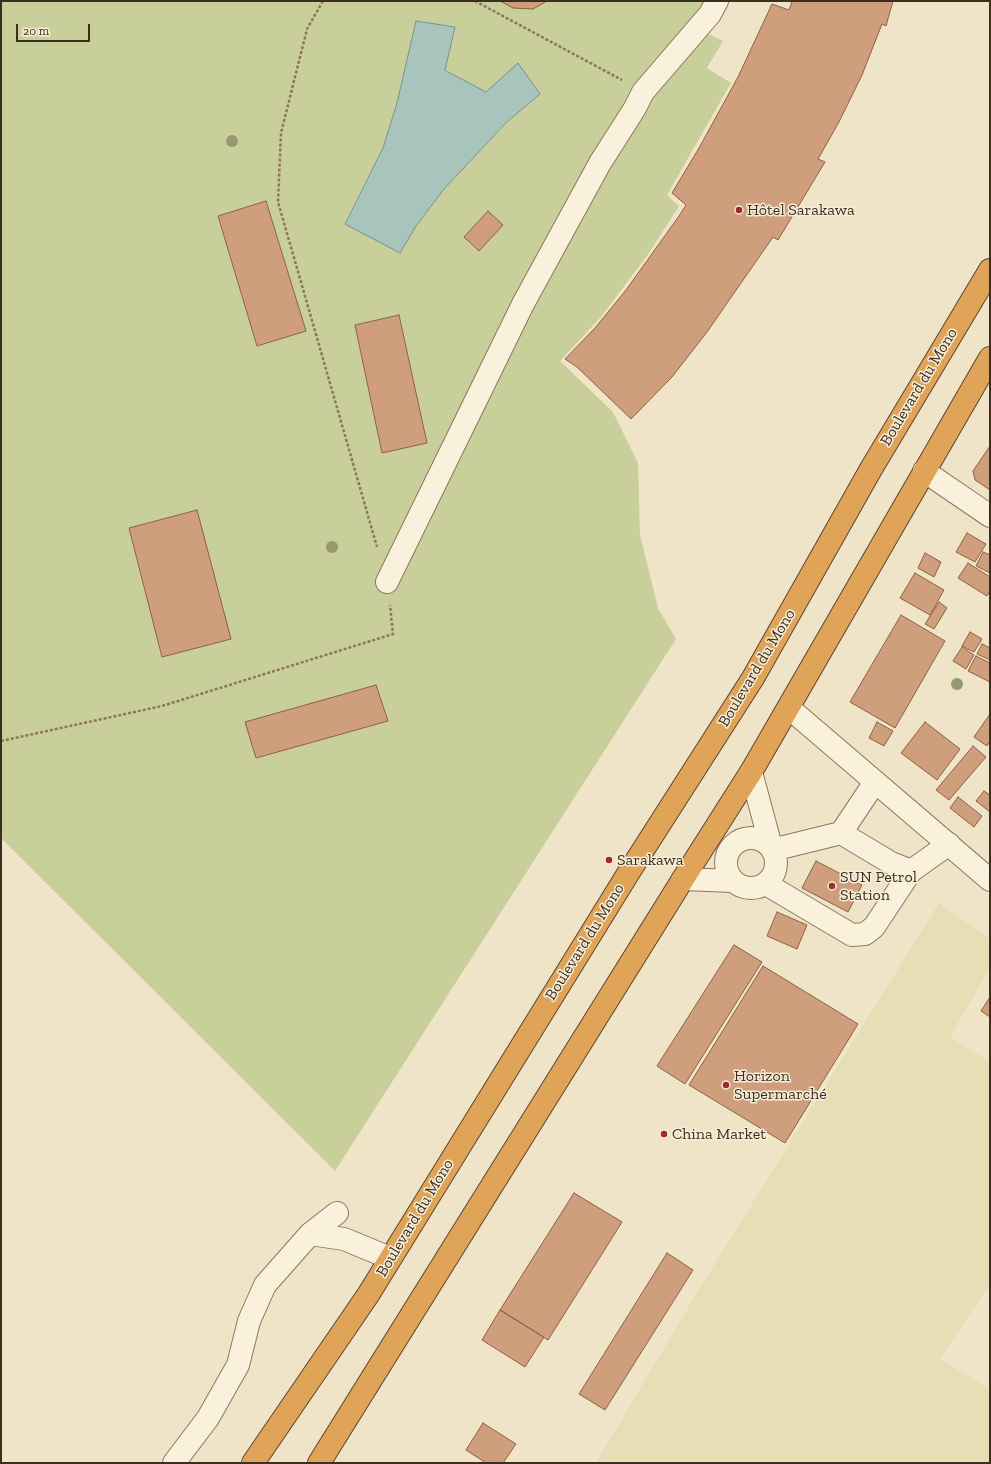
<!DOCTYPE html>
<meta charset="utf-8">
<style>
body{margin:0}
#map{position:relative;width:991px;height:1464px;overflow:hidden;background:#f0e4c8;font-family:"Zilla Slab",serif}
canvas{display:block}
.frame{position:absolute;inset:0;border:2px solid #3d2e20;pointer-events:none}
.scale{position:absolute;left:16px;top:24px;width:74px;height:18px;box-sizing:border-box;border:2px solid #3d2e20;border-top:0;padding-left:5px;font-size:12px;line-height:14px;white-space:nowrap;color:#3d2e20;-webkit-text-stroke:3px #f7eed8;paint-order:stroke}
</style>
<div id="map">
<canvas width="991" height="1464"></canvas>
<div class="frame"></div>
<div class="scale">20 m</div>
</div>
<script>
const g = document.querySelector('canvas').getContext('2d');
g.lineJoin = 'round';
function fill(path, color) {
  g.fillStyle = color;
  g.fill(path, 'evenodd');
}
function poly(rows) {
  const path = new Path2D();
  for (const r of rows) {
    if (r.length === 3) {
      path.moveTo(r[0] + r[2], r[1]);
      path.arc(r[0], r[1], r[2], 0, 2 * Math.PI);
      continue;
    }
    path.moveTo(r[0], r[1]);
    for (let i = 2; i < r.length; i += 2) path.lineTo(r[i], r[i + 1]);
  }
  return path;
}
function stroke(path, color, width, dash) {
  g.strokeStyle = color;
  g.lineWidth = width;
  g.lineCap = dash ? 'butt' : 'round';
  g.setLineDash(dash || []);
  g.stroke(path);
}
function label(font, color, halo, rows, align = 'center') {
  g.font = font + ' "Zilla Slab",serif';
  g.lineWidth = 3;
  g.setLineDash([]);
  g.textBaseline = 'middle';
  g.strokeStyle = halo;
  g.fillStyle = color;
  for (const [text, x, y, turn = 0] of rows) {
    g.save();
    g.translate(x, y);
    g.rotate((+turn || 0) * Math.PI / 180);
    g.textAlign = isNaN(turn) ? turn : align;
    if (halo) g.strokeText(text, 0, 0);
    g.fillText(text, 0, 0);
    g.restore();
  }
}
fill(poly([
 [939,903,990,939,990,967,950,1037,990,1062,990,1284,940,1359,990,1389,990,1463,596,1463,698,1291]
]), '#e6deb5');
fill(poly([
 [1,1,706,1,692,26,723,41,707,68,731,83,667,195,679,206,647,256,600,318,560,361,613,412,638,463,640,535,658,608,676,639,335,1171,1,838],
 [416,21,455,27,445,69,486,92,540,94,507,123,444,189,416,226,400,252,345,223,383,148,397,103],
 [266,201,306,331,257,346,218,216],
 [399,315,427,443,382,453,355,325],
 [197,510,230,639,162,657,129,528],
 [376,685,388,721,256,758,246,722]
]), '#c9cf9b');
const water = poly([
 [416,21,455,27,445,70,486,92,518,63,540,94,506,123,444,189,416,226,400,253,345,224,383,148,397,103,416,21]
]);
fill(water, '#a9c4bc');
stroke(water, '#6f938a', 1);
const building = poly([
 [500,1,547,1,533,9,513,8,500,1],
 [792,1,893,1,886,26,882,24,862,75,839,122,818,159,825,162,778,240,773,237,707,332,672,377,631,419,577,367,565,359,595,328,626,290,679,216,686,205,672,193,699,148,738,77,772,4,789,10,792,1],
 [266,201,306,331,257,346,218,216,266,201],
 [488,211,503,225,479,251,464,237,488,211],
 [399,315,427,443,382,453,355,325,399,315],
 [990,446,990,490,975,480,973,471,990,446],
 [197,510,231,639,162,657,129,528,197,510],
 [967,533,986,544,975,562,956,552,967,533],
 [983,552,990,555,990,573,976,566,983,552],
 [925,553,941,562,934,577,918,568,925,553],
 [968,563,990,577,990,591,987,596,958,578,968,563],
 [915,573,944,590,930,615,900,598,915,573],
 [939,602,947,608,934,629,925,624,939,602],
 [901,615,945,641,895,728,850,702,901,615],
 [970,632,982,639,974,652,962,646,970,632],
 [982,644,990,648,990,660,977,654,982,644],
 [962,647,974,655,966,669,953,661,962,647],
 [976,656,990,663,990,682,968,671,976,656],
 [376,685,388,721,256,758,245,722,376,685],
 [990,714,990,741,987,746,974,737,990,714],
 [877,722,893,731,884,746,869,738,877,722],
 [925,722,960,749,937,780,901,753,925,722],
 [973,746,986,757,949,800,936,790,973,746],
 [984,791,990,795,990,812,976,801,984,791],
 [958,797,982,816,974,827,950,808,958,797],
 [816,861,862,885,848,912,802,888,816,861],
 [777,912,807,925,797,949,767,936,777,912],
 [734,945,762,962,685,1084,657,1066,734,945],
 [763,966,858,1024,785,1143,689,1085,763,966],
 [990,997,990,1017,981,1011,990,997],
 [574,1193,622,1222,548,1340,500,1310,574,1193],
 [667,1253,693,1270,605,1410,579,1394,667,1253],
 [500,1310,544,1337,525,1367,482,1340,500,1310],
 [483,1423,516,1444,503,1463,486,1463,466,1450,483,1423]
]);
fill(building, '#cf9f7d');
stroke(building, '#8d5f41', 1);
const minor = poly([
 [924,471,990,516],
 [387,582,523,304,600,163,635,108,643,92,710,14,717,1],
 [789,708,990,880],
 [751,772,772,850,841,833,891,863,911,871],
 [841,833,875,782],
 [751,863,25],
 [683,879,733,881],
 [766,884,852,935,865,934,874,927,911,871,949,844],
 [310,1234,344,1239,390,1258],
 [174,1463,208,1418,238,1365,249,1321,265,1285,310,1234,337,1213]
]);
const highway = poly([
 [253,1463,368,1295,629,872,753,678,871,469,990,270],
 [319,1463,683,879,751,772,990,358]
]);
stroke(minor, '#8d765c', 24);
stroke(highway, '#5b4430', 24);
stroke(poly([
 [323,1,307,29,281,133,278,202,377,547],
 [475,1,622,80],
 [1,741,162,706,393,634,390,605]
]), '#8d765c', 2.5, [3, 2]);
stroke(minor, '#faf1dc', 22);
stroke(highway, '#e0a458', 22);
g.fillStyle = '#96986f';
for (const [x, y] of [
 [232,141],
 [332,547],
 [957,684]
]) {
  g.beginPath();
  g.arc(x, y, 6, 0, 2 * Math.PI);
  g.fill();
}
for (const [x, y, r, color] of [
 [739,210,4,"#9e2a2b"],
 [609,860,4,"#9e2a2b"],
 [832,886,4,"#9e2a2b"],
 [726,1085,4,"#9e2a2b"],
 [664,1134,4,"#9e2a2b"]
]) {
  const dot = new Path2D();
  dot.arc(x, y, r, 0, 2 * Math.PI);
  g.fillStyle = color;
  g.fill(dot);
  stroke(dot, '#f7eed8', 1.5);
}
label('16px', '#3d2e20', '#f7eed8', [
 ["Hôtel Sarakawa",747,210],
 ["Sarakawa",617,860],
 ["SUN Petrol",840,877],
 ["Station",840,895],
 ["Horizon",734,1076],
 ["Supermarché",734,1094],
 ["China Market",672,1134]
], 'left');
label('16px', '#3d2e20', '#f7eed8', [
 ["Boulevard du Mono",919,387,-59],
 ["Boulevard du Mono",757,668,-59],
 ["Boulevard du Mono",585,942,-58],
 ["Boulevard du Mono",415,1218,-59]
]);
</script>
